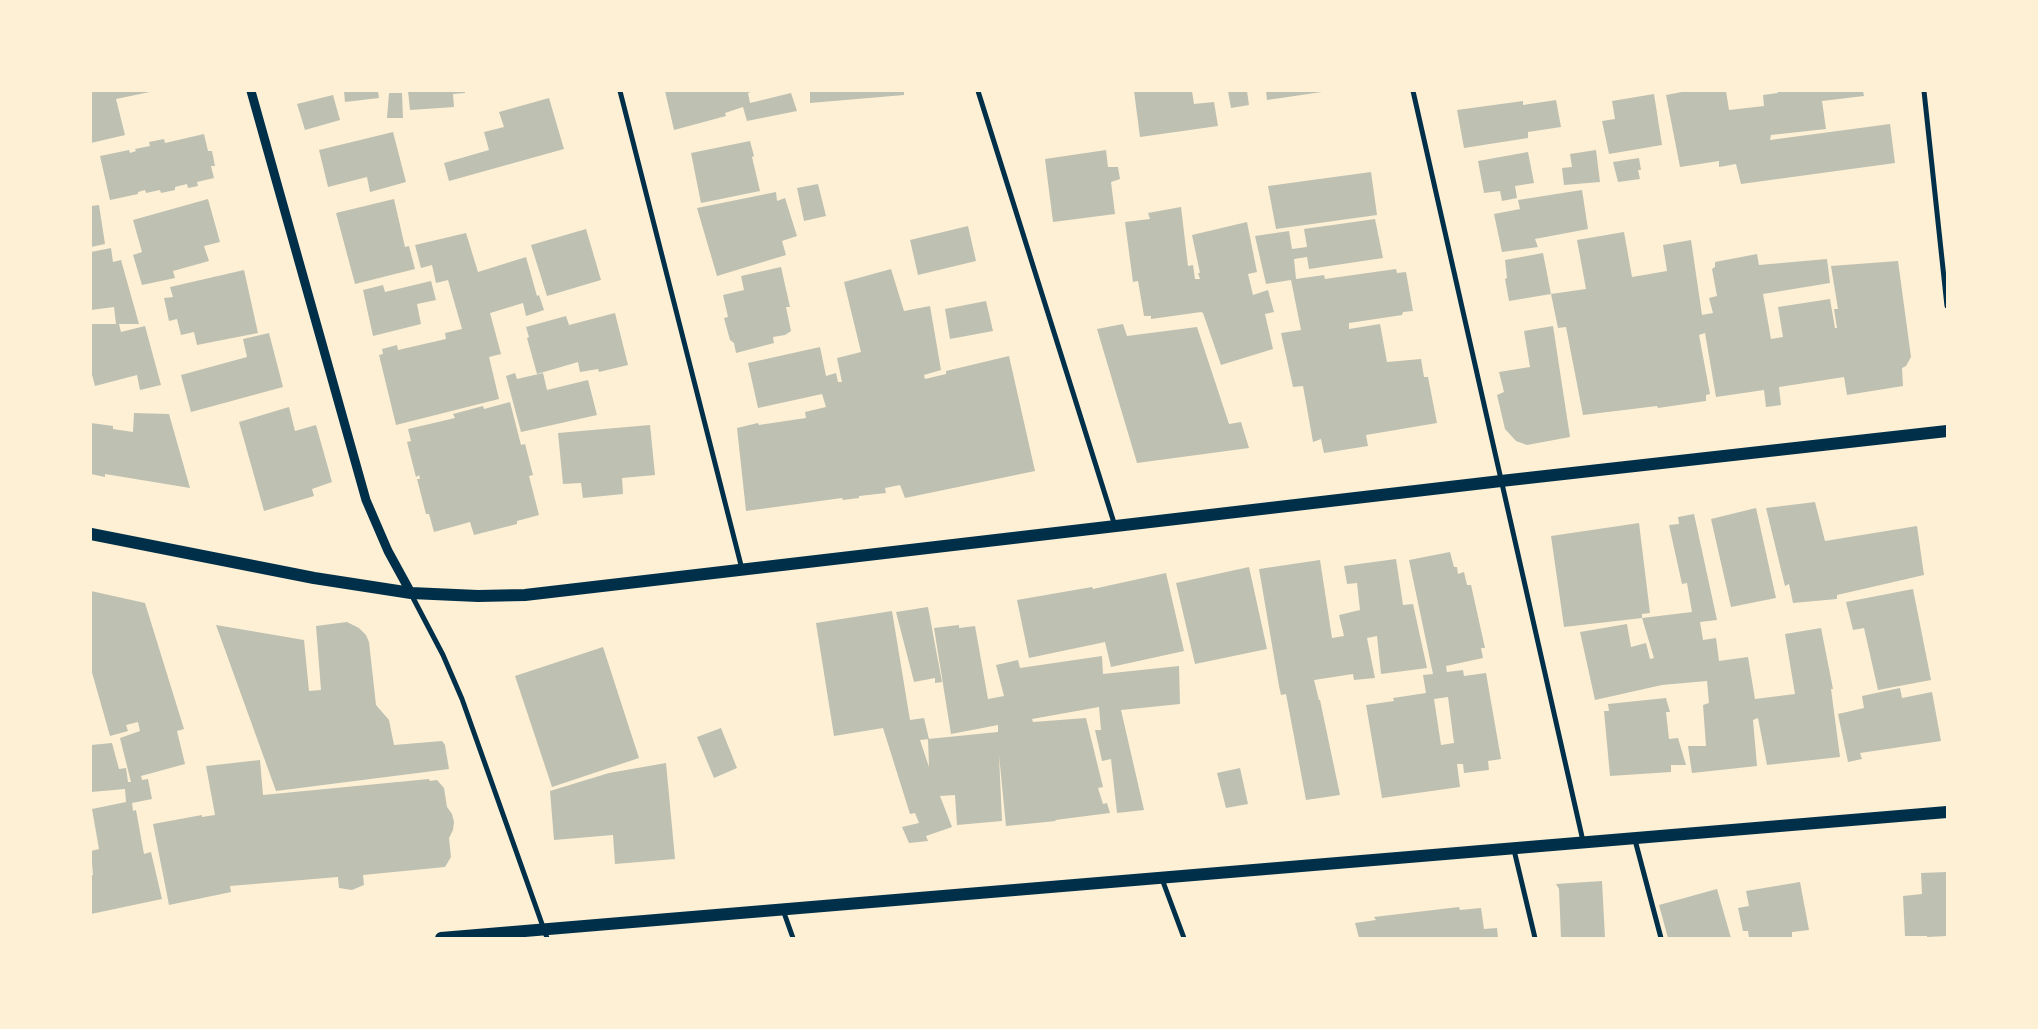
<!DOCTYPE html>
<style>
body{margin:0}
#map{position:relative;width:2038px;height:1029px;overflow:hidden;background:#fdf0d5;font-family:Commissioner,sans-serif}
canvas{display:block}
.frame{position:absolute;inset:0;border:92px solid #fdf0d5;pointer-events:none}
</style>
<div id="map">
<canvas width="2038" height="1029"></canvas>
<div class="frame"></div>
</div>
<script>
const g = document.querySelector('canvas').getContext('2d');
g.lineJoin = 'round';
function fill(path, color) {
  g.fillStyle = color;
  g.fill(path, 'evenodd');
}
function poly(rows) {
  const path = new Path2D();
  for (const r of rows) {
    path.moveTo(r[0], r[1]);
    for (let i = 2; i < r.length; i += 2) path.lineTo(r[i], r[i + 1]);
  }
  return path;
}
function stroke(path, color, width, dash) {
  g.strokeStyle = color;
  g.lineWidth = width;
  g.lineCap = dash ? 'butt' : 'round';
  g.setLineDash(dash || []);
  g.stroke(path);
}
fill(poly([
 [91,91,150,91,150,92,116,99,125,135,91,143],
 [344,91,378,91,379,98,345,102],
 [408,91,465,91,465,93,453,94,454,107,410,110],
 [665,91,754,91,748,93,750,103,791,93,797,111,747,121,743,107,725,113,726,116,674,130],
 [810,91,904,91,904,95,810,103],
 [1134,91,1192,91,1194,104,1214,102,1218,126,1140,137],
 [1228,91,1247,91,1249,105,1231,108],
 [1266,91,1322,91,1322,92,1267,100],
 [1687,91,1726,91,1729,110,1764,106,1763,95,1778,93,1777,91,1863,91,1864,96,1822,101,1826,129,1771,135,1770,140,1890,124,1895,163,1741,184,1736,164,1719,167,1719,161,1680,167,1666,95],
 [389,93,402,93,403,118,387,118],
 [1654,94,1662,145,1609,154,1602,121,1615,119,1612,101],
 [333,95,340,120,305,130,297,104],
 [549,98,564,149,449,181,444,163,489,150,484,132,504,127,499,112],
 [1556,100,1561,127,1528,132,1528,138,1464,148,1457,110,1523,101,1523,105],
 [393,132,406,182,370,192,367,177,328,187,319,150],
 [204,134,208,151,212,151,215,166,211,166,214,178,197,182,198,186,188,188,187,184,175,187,175,190,161,193,160,190,146,193,145,190,138,192,138,194,110,200,100,156,129,150,130,153,136,151,135,149,150,146,149,142,164,139,165,143],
 [750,141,754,156,752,157,760,191,701,203,691,153],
 [1106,150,1108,167,1118,167,1120,179,1111,182,1115,214,1053,222,1045,159],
 [1596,150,1600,182,1564,185,1562,168,1572,167,1570,154],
 [1528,152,1534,183,1515,186,1517,198,1502,201,1500,191,1484,193,1478,161],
 [1639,158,1641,170,1638,170,1640,179,1618,182,1613,162],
 [1371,172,1377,215,1276,229,1268,186],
 [818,184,826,216,804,221,797,188],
 [1582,190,1588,229,1535,239,1538,247,1502,252,1494,214,1520,209,1518,200],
 [776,192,777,201,785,198,797,236,782,241,786,255,717,276,697,208],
 [208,199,220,242,204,246,209,261,173,271,175,278,142,285,133,255,142,252,133,220],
 [394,199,405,247,409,246,415,269,355,284,336,213],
 [99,205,105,244,91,247,91,206],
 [1181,207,1188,266,1193,265,1195,279,1200,279,1198,273,1200,273,1192,235,1247,222,1257,272,1248,274,1253,295,1268,290,1274,312,1265,314,1273,349,1221,365,1203,313,1201,312,1151,319,1151,316,1144,316,1138,281,1133,282,1125,222,1150,219,1148,213],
 [1375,219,1383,258,1309,269,1307,257,1294,259,1296,279,1324,275,1325,279,1396,269,1397,273,1406,272,1413,311,1403,312,1402,315,1349,323,1349,329,1380,324,1387,362,1421,359,1424,377,1428,377,1437,423,1366,435,1368,446,1324,453,1321,439,1313,442,1303,386,1293,387,1281,333,1301,330,1291,280,1266,284,1255,236,1289,231,1292,249,1307,247,1304,229],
 [968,226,976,261,918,275,910,240],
 [586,229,601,280,547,296,531,245],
 [1624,232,1632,277,1667,271,1663,245,1691,240,1702,315,1713,313,1709,298,1717,296,1712,269,1715,267,1715,262,1757,254,1759,265,1827,259,1830,283,1763,294,1771,339,1783,337,1778,307,1830,299,1835,328,1837,328,1834,309,1838,309,1831,266,1898,261,1911,357,1906,366,1902,368,1903,386,1847,395,1844,377,1779,387,1781,405,1766,407,1764,390,1716,397,1705,333,1699,335,1710,394,1706,395,1706,401,1658,408,1657,406,1583,415,1566,327,1558,328,1551,294,1586,289,1577,240],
 [466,233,478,272,526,257,537,296,539,295,544,310,526,316,523,303,490,313,501,354,489,357,499,399,396,425,379,355,383,354,382,349,397,345,398,350,446,339,445,333,462,329,448,280,436,283,432,265,421,268,415,245],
 [111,248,113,262,121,260,139,324,119,324,121,332,145,326,161,385,140,390,137,375,95,386,91,371,91,324,116,324,114,307,91,310,91,252],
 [1543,253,1551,294,1509,301,1505,279,1507,278,1505,260],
 [781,267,790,307,786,307,791,331,785,335,773,337,774,343,736,353,734,343,730,340,724,318,728,317,723,295,744,290,741,276],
 [891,269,904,311,930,306,941,370,924,375,925,379,946,374,946,371,1009,356,1035,471,905,498,900,485,885,488,886,493,859,496,859,498,843,500,842,498,746,511,737,428,758,423,759,425,806,418,805,412,826,407,822,394,758,408,748,363,820,347,826,376,836,373,838,382,842,382,837,358,861,352,844,282],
 [244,270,258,333,197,345,194,332,181,335,177,319,169,321,164,298,173,297,170,287],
 [431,281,436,300,417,304,421,324,373,336,363,290,383,285,385,292],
 [986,301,993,331,950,339,945,309],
 [615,313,628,365,599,372,598,369,580,372,578,362,537,374,527,338,529,337,526,327,566,316,569,325],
 [1123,324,1127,336,1197,327,1229,424,1241,422,1249,448,1137,463,1097,329],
 [1553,326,1570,437,1527,445,1516,441,1505,429,1497,395,1504,392,1499,372,1530,367,1524,331],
 [269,333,283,387,191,412,181,375,247,357,243,339],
 [515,373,517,379,543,373,547,390,588,380,597,415,521,432,506,376],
 [510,402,521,445,525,444,533,475,529,476,539,515,517,521,517,524,474,535,470,522,434,532,429,514,426,514,417,479,420,479,419,475,416,477,407,442,411,441,408,429,455,418,453,414,483,406,484,409],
 [289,407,295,431,316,425,332,482,312,489,314,496,264,511,239,422],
 [134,413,169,414,190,488,105,474,105,477,91,474,91,423,113,426,113,429,133,432],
 [650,425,655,475,622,478,623,494,583,498,581,483,563,484,558,433],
 [1815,502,1825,541,1917,526,1924,575,1837,595,1837,599,1793,603,1789,584,1785,586,1766,508],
 [1756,508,1776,598,1731,607,1711,519],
 [1694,514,1717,620,1700,622,1703,640,1716,638,1719,661,1748,657,1755,699,1795,694,1785,634,1821,628,1833,689,1831,689,1840,757,1767,765,1758,718,1753,720,1757,766,1692,773,1688,746,1706,746,1703,705,1709,703,1707,681,1662,685,1595,700,1580,632,1627,624,1631,647,1646,643,1650,659,1654,658,1642,618,1692,612,1687,583,1682,584,1669,525,1679,524,1678,517],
 [1639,523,1650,613,1642,614,1642,618,1564,627,1551,536],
 [1450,552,1454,567,1457,567,1458,574,1464,572,1467,585,1471,585,1485,648,1481,648,1483,658,1446,666,1447,672,1463,670,1464,676,1486,673,1501,759,1488,761,1489,770,1464,773,1463,764,1457,764,1460,787,1382,798,1366,705,1394,701,1393,698,1426,693,1423,675,1433,674,1409,560],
 [1448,697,1454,743,1441,745,1434,699],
 [1396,559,1403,605,1413,604,1427,668,1381,674,1377,636,1367,638,1375,678,1354,680,1353,674,1314,680,1319,700,1320,700,1340,795,1306,800,1286,694,1281,695,1279,686,1259,569,1320,560,1332,638,1344,636,1339,615,1360,610,1357,583,1347,584,1344,566],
 [1249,567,1267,649,1195,664,1176,583],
 [1166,573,1184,651,1111,667,1105,642,1029,658,1017,600,1092,587,1093,589],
 [1913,589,1931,680,1878,690,1864,628,1853,630,1846,602],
 [91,591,145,603,184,729,177,731,185,764,141,776,142,780,148,779,152,799,132,803,133,811,136,810,144,854,151,852,162,899,91,914,91,875,93,875,91,851,99,849,92,809,126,802,125,789,91,792,91,745,112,743,119,769,126,768,128,782,131,782,120,738,140,731,138,722,126,725,128,731,110,736,91,669],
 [928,607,942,682,935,683,935,678,914,682,896,612],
 [892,611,910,720,924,718,929,739,920,740,929,767,928,739,998,732,998,725,951,734,934,628,959,625,959,628,975,626,988,699,1004,696,996,665,1018,660,1020,668,1102,656,1103,674,1179,666,1180,704,1121,710,1144,810,1117,813,1111,759,1102,761,1095,730,1101,730,1099,707,1032,719,1033,722,1086,718,1103,787,1098,788,1103,804,1107,803,1110,813,1055,820,1056,821,1006,826,999,755,1002,821,957,825,955,795,940,796,952,827,926,836,928,841,909,843,902,827,919,823,915,813,910,814,883,728,834,736,816,623],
 [347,622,359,628,366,635,369,642,376,705,389,720,394,745,442,741,445,745,449,769,276,791,216,625,304,640,309,691,321,690,316,626],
 [603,647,639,758,552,787,515,676],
 [1900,688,1902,698,1932,692,1941,741,1860,753,1862,759,1848,762,1838,714,1864,708,1862,696],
 [1666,698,1670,712,1666,712,1669,739,1678,738,1686,765,1671,765,1671,772,1610,776,1604,711,1609,711,1608,704],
 [721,728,737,768,714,778,697,737],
 [260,760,263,795,429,779,430,781,437,780,444,788,447,807,452,814,454,822,453,830,449,838,451,857,445,867,363,875,364,885,352,890,339,888,338,877,230,886,231,892,169,905,153,824,202,815,202,817,215,815,206,766],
 [666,763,675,859,615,864,613,835,554,840,550,791,609,773],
 [1240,768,1248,804,1226,808,1217,773],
 [1947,872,1947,936,1927,937,1927,936,1905,936,1903,896,1922,894,1921,873],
 [1602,881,1605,938,1561,938,1559,889,1556,884],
 [1800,882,1809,930,1792,932,1792,938,1749,938,1748,931,1743,931,1738,908,1749,906,1746,891],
 [1717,889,1731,938,1668,938,1659,905],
 [1459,907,1460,910,1481,908,1484,929,1497,928,1498,938,1359,938,1355,923,1376,920,1374,917]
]), '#bec0b2');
stroke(poly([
 [620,91,742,569],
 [978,91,1115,526],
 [1413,91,1583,841],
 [1924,91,1947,306],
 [411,594,443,655,462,699,547,938],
 [1635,840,1661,938],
 [1514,850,1535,938],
 [1162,879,1184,938],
 [783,910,793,938]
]), '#003049', 5);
stroke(poly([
 [251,91,366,500,388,551,411,593]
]), '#003049', 9);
stroke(poly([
 [91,534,314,578,411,593,478,596,525,595,1501,481,1947,431],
 [441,938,1947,812]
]), '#003049', 12);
</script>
